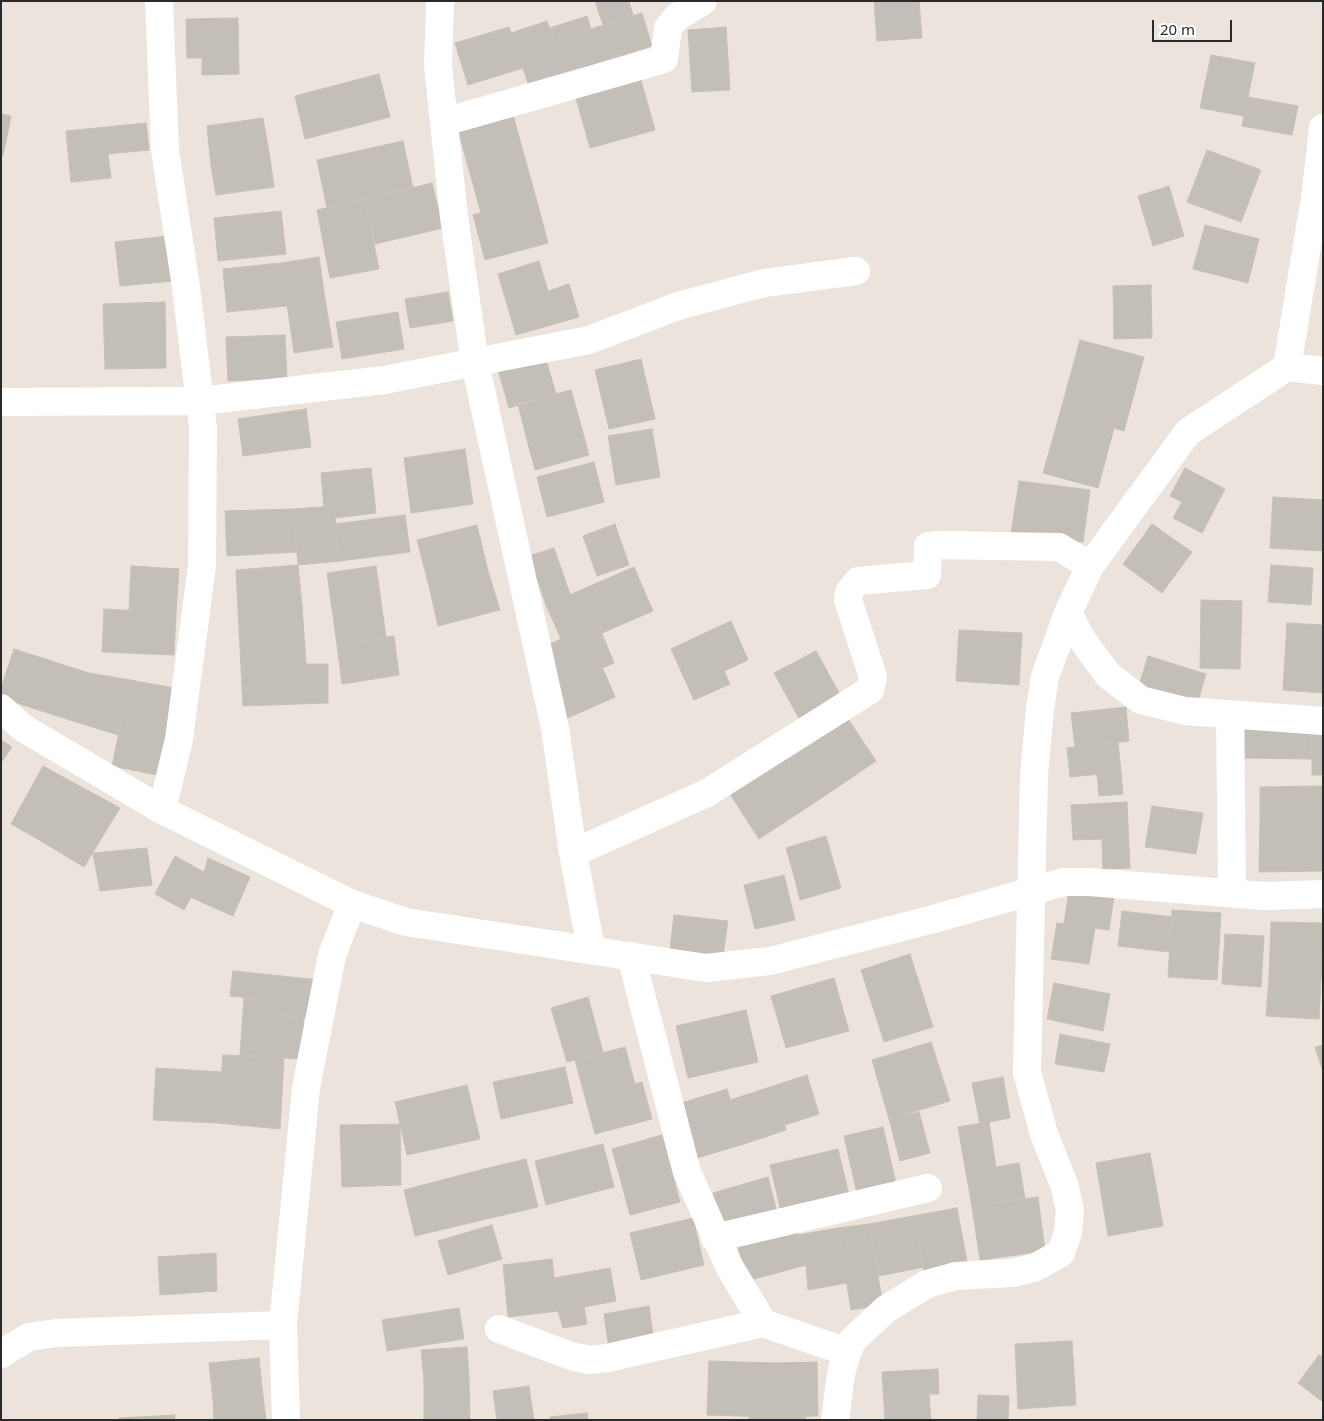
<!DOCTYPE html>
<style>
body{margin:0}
#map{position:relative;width:1324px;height:1421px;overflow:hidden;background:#ece4dc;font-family:"Noto Sans",sans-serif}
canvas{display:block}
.frame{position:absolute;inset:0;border:2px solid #2a2a2a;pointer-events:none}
.scale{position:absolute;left:1152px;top:20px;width:80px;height:22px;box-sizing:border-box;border:2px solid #2a2a2a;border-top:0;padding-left:6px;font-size:15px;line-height:18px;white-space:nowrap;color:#2a2a2a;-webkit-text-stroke:4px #fff;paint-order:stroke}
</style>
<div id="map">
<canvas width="1324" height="1421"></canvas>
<div class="frame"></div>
<div class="scale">20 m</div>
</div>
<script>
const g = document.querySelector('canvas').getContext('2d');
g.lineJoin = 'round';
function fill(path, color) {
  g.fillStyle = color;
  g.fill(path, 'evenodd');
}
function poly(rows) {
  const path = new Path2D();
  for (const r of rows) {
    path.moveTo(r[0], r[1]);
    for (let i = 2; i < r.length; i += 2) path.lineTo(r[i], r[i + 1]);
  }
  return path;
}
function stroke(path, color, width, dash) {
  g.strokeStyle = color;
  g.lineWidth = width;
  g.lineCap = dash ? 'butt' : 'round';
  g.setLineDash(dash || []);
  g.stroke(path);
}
const building = poly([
 [595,1,629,1,633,15,603,25,595,1],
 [874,1,919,1,922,38,877,41,874,1],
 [642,13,652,46,601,62,591,29,642,13],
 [587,16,601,62,565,75,550,28,587,16],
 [238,18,239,74,202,75,202,58,187,58,186,19,238,18],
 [547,21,565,75,529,86,511,33,547,21],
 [509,27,523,68,468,85,455,43,509,27],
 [726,27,730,90,692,92,688,30,726,27],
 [1211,55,1255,63,1244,116,1200,108,1211,55],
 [379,74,390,117,305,139,295,96,379,74],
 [641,80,655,130,590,148,576,98,641,80],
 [1248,97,1298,106,1292,135,1242,126,1248,97],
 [1,114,11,116,3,156,1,155,1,114],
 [513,115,536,198,481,213,458,130,513,115],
 [263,118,270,158,211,166,207,126,263,118],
 [146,123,149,150,108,154,111,178,71,182,66,131,146,123],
 [403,141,413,188,327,208,317,160,403,141],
 [1207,150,1261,170,1241,222,1187,202,1207,150],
 [270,158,274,187,216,195,211,166,270,158],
 [432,183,443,228,375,244,365,199,432,183],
 [1169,186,1184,236,1153,246,1138,196,1169,186],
 [536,198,548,243,485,260,473,215,536,198],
 [365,199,379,269,330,278,317,210,365,199],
 [281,211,286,254,218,261,214,218,281,211],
 [1205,225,1259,239,1248,283,1193,269,1205,225],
 [168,236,173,281,120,286,115,242,168,236],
 [319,257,324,292,286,297,281,263,319,257],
 [539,261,548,291,569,284,579,317,516,335,498,274,539,261],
 [281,263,287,306,227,312,223,269,281,263],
 [1151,285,1152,338,1114,339,1113,286,1151,285],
 [324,292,333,347,294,353,286,297,324,292],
 [448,292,453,321,410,328,405,299,448,292],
 [165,302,166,368,105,369,103,304,165,302],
 [398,312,404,349,342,359,336,322,398,312],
 [285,335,287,378,228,381,226,337,285,335],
 [1080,340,1144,357,1124,431,1060,413,1080,340],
 [545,356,556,394,509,408,498,370,545,356],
 [641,359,655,419,609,429,595,370,641,359],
 [571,390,580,422,526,436,518,404,571,390],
 [306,409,311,447,243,456,238,419,306,409],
 [1060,413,1114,428,1098,488,1043,473,1060,413],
 [580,422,589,455,535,470,526,436,580,422],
 [652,429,660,477,616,485,608,436,652,429],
 [465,449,473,504,411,513,404,458,465,449],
 [594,462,604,502,547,517,537,477,594,462],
 [371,468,376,513,335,518,334,506,324,507,321,473,371,468],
 [1185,468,1225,489,1202,533,1173,518,1182,502,1170,496,1185,468],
 [1019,481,1090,490,1083,542,1011,533,1019,481],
 [1273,497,1323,500,1323,551,1270,548,1273,497],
 [334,506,340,561,298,565,293,509,334,506],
 [293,509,297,552,227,556,225,511,293,509],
 [405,515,410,552,340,561,335,524,405,515],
 [615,524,629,565,597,576,583,536,615,524],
 [1152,524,1192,552,1162,593,1123,564,1152,524],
 [477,525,488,571,429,586,417,540,477,525],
 [554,548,570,594,546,605,529,556,554,548],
 [298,565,302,606,238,610,236,570,298,565],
 [1271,565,1313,568,1311,605,1268,602,1271,565],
 [131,566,179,569,176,613,129,610,131,566],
 [376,566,386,637,337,645,327,573,376,566],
 [634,567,653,611,602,633,598,624,561,639,546,605,634,567],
 [488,571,500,610,438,626,429,586,488,571],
 [1201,600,1242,601,1240,669,1200,668,1201,600],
 [302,606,306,664,241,668,238,610,302,606],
 [104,609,176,613,174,655,102,652,104,609],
 [731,621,748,660,724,671,707,632,731,621],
 [1287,623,1323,625,1323,693,1283,690,1287,623],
 [598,624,614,663,558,687,542,647,598,624],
 [959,630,1022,633,1019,685,956,681,959,630],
 [707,632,730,684,694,700,671,649,707,632],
 [394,636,399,675,342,684,337,645,394,636],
 [14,649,89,673,73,721,1,698,1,688,14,649],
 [816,651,843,700,801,722,774,673,816,651],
 [1148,656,1206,674,1197,704,1139,686,1148,656],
 [306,664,328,664,328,703,243,706,241,668,306,664],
 [602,667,615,697,563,720,550,691,602,667],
 [89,673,130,680,118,735,73,721,89,673],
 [130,680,179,689,162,776,112,766,130,680],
 [1126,707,1129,741,1075,747,1071,713,1126,707],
 [844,713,876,761,820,799,787,748,844,713],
 [1245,726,1312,726,1312,759,1245,758,1245,726],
 [1312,734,1323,734,1323,775,1312,775,1312,734],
 [1,740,12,747,1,763,1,740],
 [1118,742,1121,772,1070,777,1067,748,1118,742],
 [787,748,820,799,759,839,726,788,787,748],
 [43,766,74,783,41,841,11,824,43,766],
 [1121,772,1123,794,1099,796,1097,774,1121,772],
 [74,783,120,808,84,867,41,841,74,783],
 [1323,786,1323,823,1260,824,1260,787,1323,786],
 [1127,802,1130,868,1103,869,1102,839,1073,840,1071,805,1127,802],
 [1152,806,1203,813,1196,854,1145,847,1152,806],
 [1323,823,1323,871,1259,872,1260,824,1323,823],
 [826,836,834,864,794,876,786,848,826,836],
 [147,848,152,885,100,891,93,853,147,848],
 [175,856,204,872,184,910,155,894,175,856],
 [208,858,250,877,233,916,190,897,204,872,208,858],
 [834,864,841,888,800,900,794,876,834,864],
 [784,875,795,920,755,929,744,885,784,875],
 [1069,890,1114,896,1109,930,1064,924,1069,890],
 [1172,910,1221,913,1217,980,1168,977,1172,910],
 [1122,911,1173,917,1169,952,1118,946,1122,911],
 [674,915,728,921,723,956,670,949,674,915],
 [1271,922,1323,923,1321,979,1269,977,1271,922],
 [1057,923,1095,928,1089,964,1051,959,1057,923],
 [1225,934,1264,936,1261,987,1222,984,1225,934],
 [1323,938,1323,979,1321,979,1323,938],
 [910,954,933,1027,884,1042,861,970,910,954],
 [233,971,320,980,316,1019,269,1014,270,1000,230,996,233,971],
 [1269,977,1321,979,1319,1019,1266,1016,1269,977],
 [834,978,849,1031,786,1048,771,996,834,978],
 [1054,983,1110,994,1103,1031,1047,1019,1054,983],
 [588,997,603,1052,567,1062,551,1008,588,997],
 [244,998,270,1000,269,1014,304,1018,301,1059,240,1055,244,998],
 [746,1010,758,1062,688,1078,676,1026,746,1010],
 [1060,1034,1110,1044,1104,1072,1055,1064,1060,1034],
 [931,1042,950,1101,889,1119,872,1060,931,1042],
 [1323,1045,1323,1072,1315,1047,1323,1045],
 [625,1047,635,1084,585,1097,575,1060,625,1047],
 [223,1055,284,1058,280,1129,218,1123,223,1055],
 [565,1067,573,1103,501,1119,493,1082,565,1067],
 [156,1068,222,1072,218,1123,153,1120,156,1068],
 [807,1075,819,1114,785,1125,773,1086,807,1075],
 [1003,1077,1010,1118,980,1124,972,1083,1003,1077],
 [642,1082,652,1119,595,1134,585,1097,642,1082],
 [467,1085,480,1139,407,1155,395,1102,467,1085],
 [773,1086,786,1130,744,1144,730,1100,773,1086],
 [727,1089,744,1144,694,1159,678,1104,727,1089],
 [919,1112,930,1153,900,1161,889,1119,919,1112],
 [989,1122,996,1167,1019,1163,1025,1198,972,1207,958,1127,989,1122],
 [400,1124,401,1185,342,1187,340,1125,400,1124],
 [883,1127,897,1188,858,1198,844,1136,883,1127],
 [662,1135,670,1164,620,1178,612,1149,662,1135],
 [603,1144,614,1187,546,1205,535,1161,603,1144],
 [838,1149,850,1199,782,1216,770,1165,838,1149],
 [1150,1153,1163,1226,1108,1236,1096,1163,1150,1153],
 [526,1159,538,1207,495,1217,484,1169,526,1159],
 [670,1164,680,1202,630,1215,620,1178,670,1164],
 [484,1169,495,1217,415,1236,404,1190,484,1169],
 [768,1177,778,1216,723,1231,713,1193,768,1177],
 [1038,1197,1045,1251,980,1260,972,1207,1038,1197],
 [957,1208,968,1267,925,1275,913,1216,957,1208],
 [913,1216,924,1267,879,1276,869,1224,913,1216],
 [693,1218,704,1265,641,1280,630,1233,693,1218],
 [869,1224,883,1305,851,1310,838,1228,869,1224],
 [492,1225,502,1259,448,1275,438,1241,492,1225],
 [796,1227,806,1265,747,1281,737,1243,796,1227],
 [838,1228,847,1283,808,1290,806,1265,798,1235,838,1228],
 [216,1253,217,1291,160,1295,158,1257,216,1253],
 [552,1259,558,1311,508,1317,503,1265,552,1259],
 [610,1268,616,1301,584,1307,587,1324,563,1328,558,1311,554,1278,610,1268],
 [649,1306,654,1342,609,1350,604,1314,649,1306],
 [459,1308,464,1339,387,1351,382,1320,459,1308],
 [1072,1341,1076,1405,1018,1409,1015,1344,1072,1341],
 [467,1347,469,1379,424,1381,421,1350,467,1347],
 [1319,1355,1323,1357,1323,1402,1298,1383,1319,1355],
 [259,1358,263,1396,213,1400,209,1363,259,1358],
 [709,1361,774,1363,775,1417,707,1415,709,1361],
 [817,1362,818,1416,775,1417,774,1363,817,1362],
 [938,1369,939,1394,929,1394,931,1420,885,1420,882,1372,938,1369],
 [469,1379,470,1420,424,1420,424,1381,469,1379],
 [529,1386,534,1420,497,1420,493,1391,529,1386],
 [978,1395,1009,1396,1008,1420,977,1420,978,1395],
 [263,1396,266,1420,214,1420,213,1400,263,1396],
 [587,1413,588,1420,550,1420,550,1417,587,1413],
 [175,1415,175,1420,119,1420,119,1418,175,1415],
 [749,1416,806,1417,805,1420,749,1420,749,1416]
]);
fill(building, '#c4beb8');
stroke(building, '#c7c0b5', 1);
stroke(poly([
 [159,1,165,150,186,287,203,428,202,566,179,739,162,810],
 [440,1,438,66,454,217,475,363,555,728,573,853,591,949],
 [444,122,664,59,668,28,677,17,703,1],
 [1287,367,1323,371],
 [1,402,200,401,384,380,589,340,678,306,764,283,856,271],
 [1068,613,1081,638,1108,675,1141,700,1185,711,1323,721],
 [1230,714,1232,893],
 [573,853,707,793,870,690,873,677,848,600,849,592,858,581,927,575,928,546,935,545,1059,547,1090,566],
 [631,956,687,1172,729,1266,763,1323,847,1352],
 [715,1238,928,1188],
 [499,1329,571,1356,589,1360,607,1358,763,1323],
 [1,1354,29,1337,56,1333,283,1325],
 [286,1420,283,1325,306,1088,332,955,352,904],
 [835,1420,841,1374,847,1352,853,1340,886,1309,927,1284,956,1276,1012,1273,1034,1268,1061,1253,1068,1232,1070,1211,1065,1187,1044,1134,1027,1072,1034,775,1040,709,1045,677,1068,613,1090,566,1188,432,1287,367,1315,198,1323,128]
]), '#fff', 28);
stroke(poly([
 [1,708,23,728,162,810,352,904,406,922,706,968,770,961,930,920,1064,882,1089,882,1264,896,1323,894]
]), '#fff', 28);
</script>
